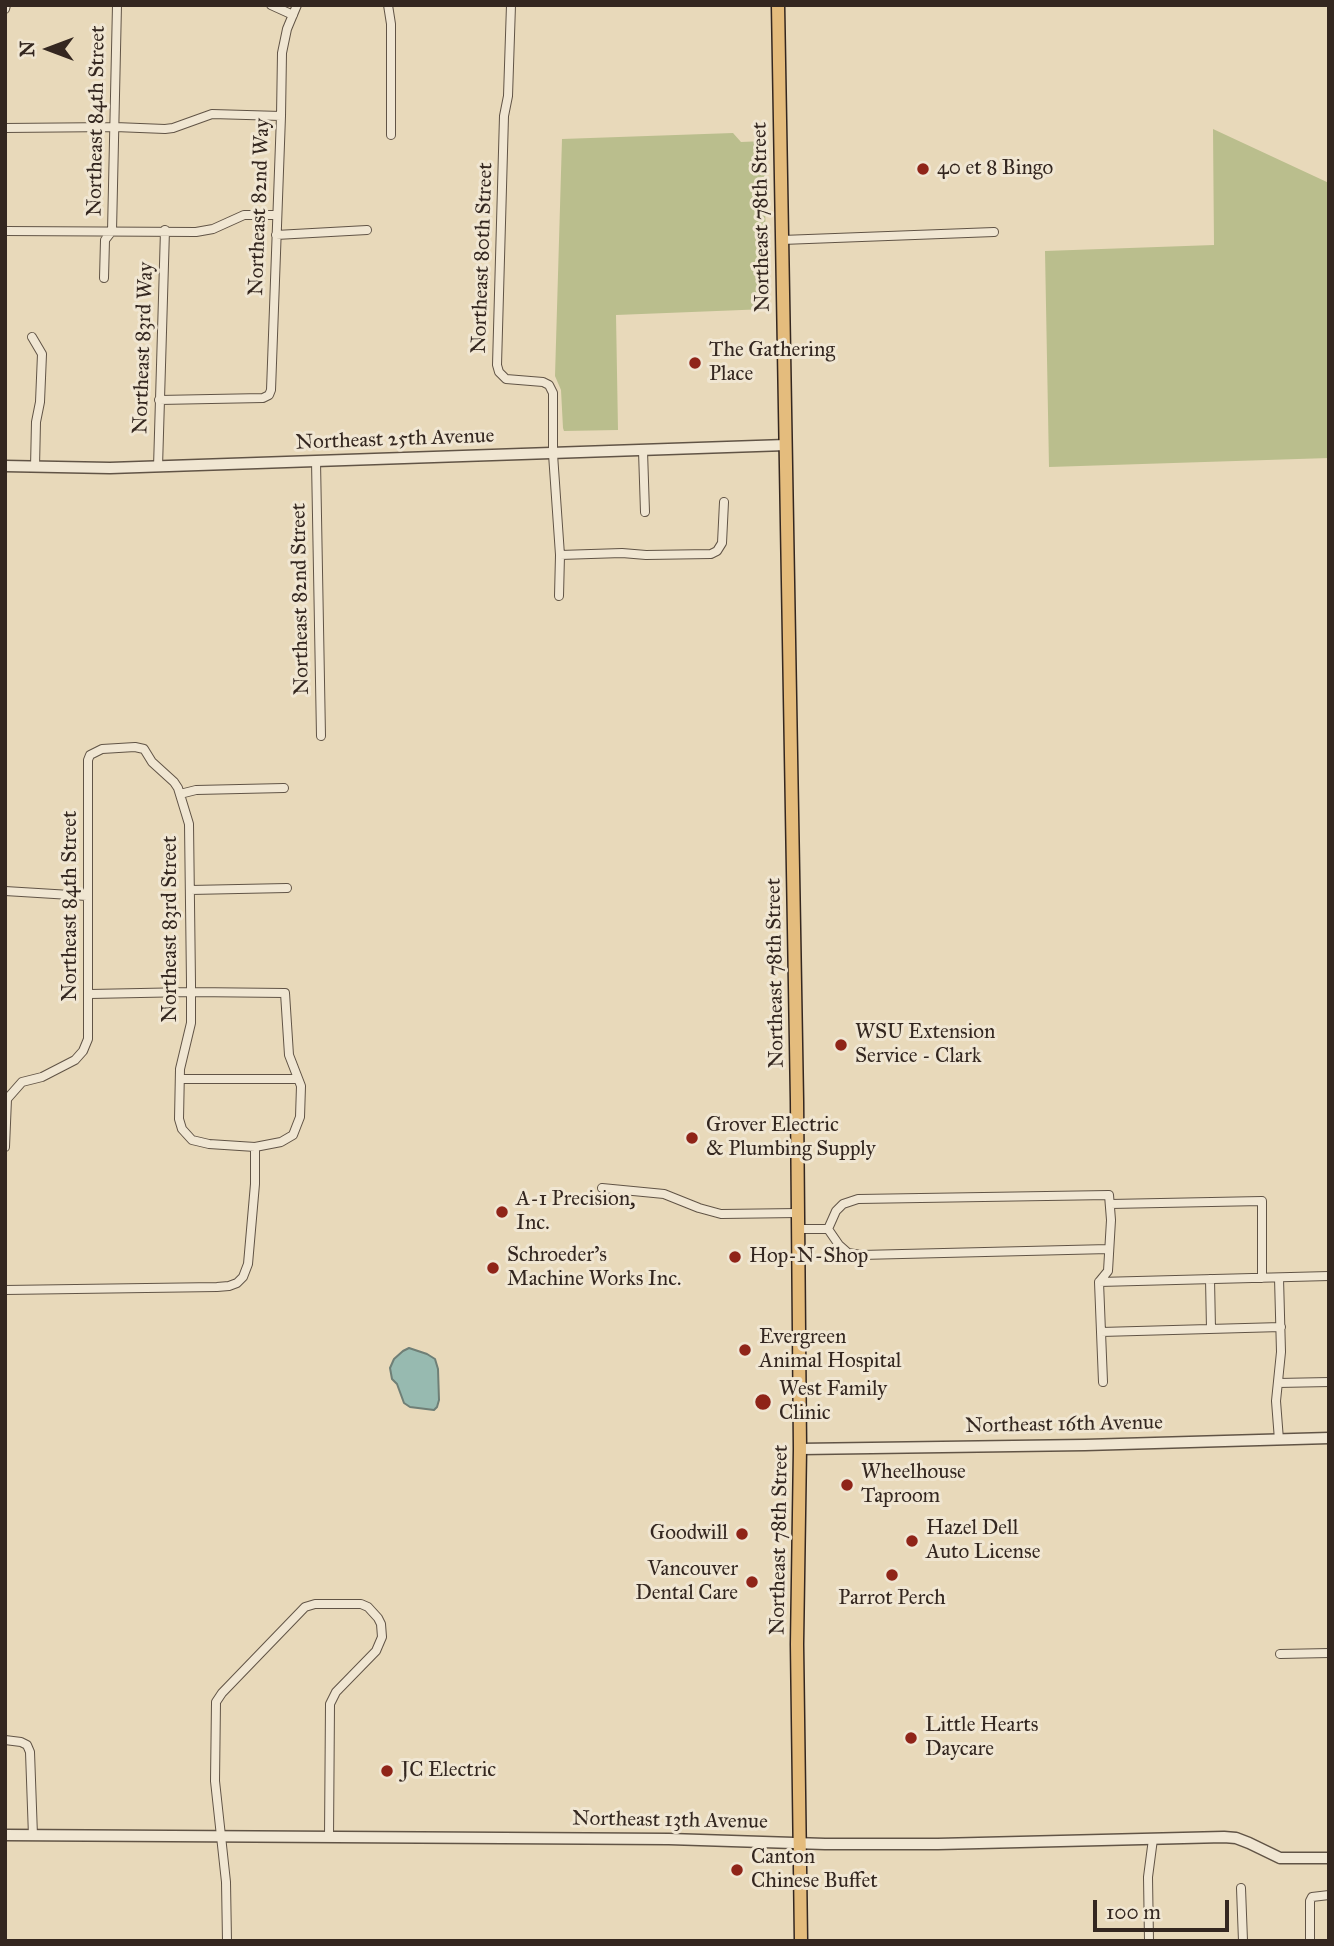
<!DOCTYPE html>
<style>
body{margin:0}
#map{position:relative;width:1334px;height:1946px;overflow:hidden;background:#e8d9ba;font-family:"IM FELL Great Primer",serif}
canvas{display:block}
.frame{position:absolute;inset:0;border:7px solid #342720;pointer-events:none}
.north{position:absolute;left:14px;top:14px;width:70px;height:70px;-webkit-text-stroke:5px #f0e6d2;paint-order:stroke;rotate:270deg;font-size:19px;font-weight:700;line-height:28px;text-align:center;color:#342720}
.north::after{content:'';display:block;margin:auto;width:24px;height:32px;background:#342720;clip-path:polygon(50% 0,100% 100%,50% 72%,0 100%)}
.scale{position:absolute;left:1093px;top:1900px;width:136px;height:32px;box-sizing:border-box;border:4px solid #342720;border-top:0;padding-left:9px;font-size:21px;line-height:24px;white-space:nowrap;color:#342720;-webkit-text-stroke:5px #f0e6d2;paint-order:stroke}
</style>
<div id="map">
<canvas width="1334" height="1946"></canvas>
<div class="frame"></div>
<div class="north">N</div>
<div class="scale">100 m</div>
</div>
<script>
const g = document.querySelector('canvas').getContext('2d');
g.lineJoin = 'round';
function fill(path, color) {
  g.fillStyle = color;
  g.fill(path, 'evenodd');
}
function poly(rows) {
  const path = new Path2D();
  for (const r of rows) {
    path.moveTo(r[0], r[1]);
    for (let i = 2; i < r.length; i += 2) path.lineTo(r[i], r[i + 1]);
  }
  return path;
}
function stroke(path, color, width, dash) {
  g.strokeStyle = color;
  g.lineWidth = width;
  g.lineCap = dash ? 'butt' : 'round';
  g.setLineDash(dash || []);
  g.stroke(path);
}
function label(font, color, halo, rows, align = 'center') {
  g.font = font + ' "IM FELL Great Primer",serif';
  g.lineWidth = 6;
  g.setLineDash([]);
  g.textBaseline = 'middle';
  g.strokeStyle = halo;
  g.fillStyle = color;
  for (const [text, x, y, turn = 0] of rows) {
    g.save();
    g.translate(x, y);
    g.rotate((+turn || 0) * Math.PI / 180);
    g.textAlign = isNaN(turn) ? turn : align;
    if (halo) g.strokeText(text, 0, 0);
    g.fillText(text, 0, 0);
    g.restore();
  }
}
fill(poly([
 [1213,129,1329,183,1329,458,1049,467,1045,251,1214,245],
 [733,133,741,142,764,141,767,309,616,315,618,430,564,431,563,428,561,390,555,376,562,139]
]), '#babe8d');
const water = poly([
 [409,1348,427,1354,435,1359,438,1369,439,1400,437,1407,434,1410,410,1407,404,1403,397,1384,392,1379,390,1368,394,1359,403,1351,409,1348]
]);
fill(water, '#97bab0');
stroke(water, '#6f7f76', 2);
const minor = poly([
 [271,5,293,15],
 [388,5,391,24,391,135],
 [511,5,508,96,504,116,497,365,499,372,506,379,543,382,549,385,553,393,553,454,560,555,559,596],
 [5,9,6,5],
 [5,128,115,127,165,129,173,128,212,114,281,116],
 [5,231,196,232,213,229,244,215,277,215],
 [276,235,367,230],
 [782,240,994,232],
 [104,278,105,240,112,231,117,5],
 [32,337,42,354,40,402,36,422,35,467],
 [159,400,263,398,269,395,271,390,281,116,282,53,287,29,297,5],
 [643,451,645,512],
 [316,461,321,736],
 [158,467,165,230],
 [560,555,622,553,646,555,711,554,717,551,722,543,724,502],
 [180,794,196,790,284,788],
 [190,890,287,888],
 [5,891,87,896],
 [180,1079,297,1079],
 [5,1147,7,1099,22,1082,42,1077,75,1060,83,1051,88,1039,88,760,90,755,102,749,135,747,144,749,152,762,174,782,178,788,189,824,191,983,191,1023,180,1069,179,1119,182,1129,192,1140,209,1144,255,1147,281,1142,293,1135,300,1117,301,1086,289,1055,285,993,191,992,90,994],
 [602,1188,664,1194,699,1208,721,1214,798,1213],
 [1110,1204,1262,1201,1262,1278],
 [798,1229,828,1229,839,1245,848,1253,861,1255,1109,1249],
 [828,1229,836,1211,843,1204,858,1199,1109,1195,1111,1220,1108,1271,1099,1282,1103,1382],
 [1210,1279,1211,1329],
 [1099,1282,1329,1276],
 [5,1290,217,1287,229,1286,237,1283,243,1277,248,1264,255,1184,255,1147],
 [1101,1332,1281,1327],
 [1278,1383,1329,1382],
 [1279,1440,1276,1401,1281,1352,1279,1278],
 [1280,1654,1329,1653],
 [5,1740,21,1742,27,1745,30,1752,33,1836],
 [1241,1888,1243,1941],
 [227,1941,226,1882,215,1781,216,1702,222,1693,305,1607,315,1604,361,1604,368,1607,378,1618,381,1624,382,1637,376,1651,336,1692,330,1704,329,1837],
 [1149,1941,1148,1877,1153,1839],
 [1310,1941,1310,1901,1312,1897,1329,1895]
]);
const tertiary = poly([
 [5,466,110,468,786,445],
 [800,1449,1085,1445,1329,1438],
 [5,1835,669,1839,825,1844,938,1844,1224,1837,1236,1838,1249,1843,1280,1858,1329,1858]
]);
const primary = poly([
 [778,5,797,1101,800,1449,797,1644,801,1941]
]);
stroke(minor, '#615446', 10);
stroke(tertiary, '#615446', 13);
stroke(primary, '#342720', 15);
stroke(minor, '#f0e6d2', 8);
stroke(tertiary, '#f0e6d2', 10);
stroke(primary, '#e4bc7d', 12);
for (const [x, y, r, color] of [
 [923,169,7,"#8f2418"],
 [695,363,7,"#8f2418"],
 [841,1045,7,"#8f2418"],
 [692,1138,7,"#8f2418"],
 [502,1212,7,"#8f2418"],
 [735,1257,7,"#8f2418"],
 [493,1268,7,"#8f2418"],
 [745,1350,7,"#8f2418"],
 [763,1402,9,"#8f2418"],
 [847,1485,7,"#8f2418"],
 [742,1534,7,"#8f2418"],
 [912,1541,7,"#8f2418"],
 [892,1575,7,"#8f2418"],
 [752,1582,7,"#8f2418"],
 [911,1738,7,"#8f2418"],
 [387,1771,7,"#8f2418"],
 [737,1870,7,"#8f2418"]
]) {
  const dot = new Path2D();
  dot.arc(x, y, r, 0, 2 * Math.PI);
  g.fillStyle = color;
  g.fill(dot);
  stroke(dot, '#f0e6d2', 2.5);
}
label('21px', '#342720', '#f0e6d2', [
 ["Northeast 84th Street",97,121,-89],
 ["Northeast 82nd Way",260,207,-88],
 ["Northeast 78th Street",762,217,-91],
 ["Northeast 80th Street",483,258,-88],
 ["Northeast 83rd Way",144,348,-88],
 ["Northeast 25th Avenue",395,440,-2],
 ["Northeast 82nd Street",301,599,-91],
 ["Northeast 84th Street",71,906,-90],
 ["Northeast 83rd Street",171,929,-90],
 ["Northeast 78th Street",776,973,-91],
 ["Northeast 16th Avenue",1064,1425,-1],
 ["Northeast 78th Street",780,1540,-89],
 ["Northeast 13th Avenue",670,1821,1]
]);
label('21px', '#342720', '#f0e6d2', [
 ["40 et 8 Bingo",937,169],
 ["The Gathering",709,351],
 ["Place",709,375],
 ["WSU Extension",855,1033],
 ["Service - Clark",855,1057],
 ["Grover Electric",706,1126],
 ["& Plumbing Supply",706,1150],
 ["A-1 Precision,",516,1200],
 ["Inc.",516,1224],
 ["Schroeder's",507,1256],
 ["Machine Works Inc.",507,1280],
 ["Hop-N-Shop",749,1257],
 ["Evergreen",759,1338],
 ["Animal Hospital",759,1362],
 ["West Family",779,1390],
 ["Clinic",779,1414],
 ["Wheelhouse",861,1473],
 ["Taproom",861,1497],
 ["Hazel Dell",926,1529],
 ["Auto License",926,1553],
 ["Goodwill",728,1534,"right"],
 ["Vancouver",738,1570,"right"],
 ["Dental Care",738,1594,"right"],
 ["Parrot Perch",892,1599,"center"],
 ["Little Hearts",925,1726],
 ["Daycare",925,1750],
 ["JC Electric",401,1771],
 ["Canton",751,1858],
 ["Chinese Buffet",751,1882]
], 'left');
</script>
